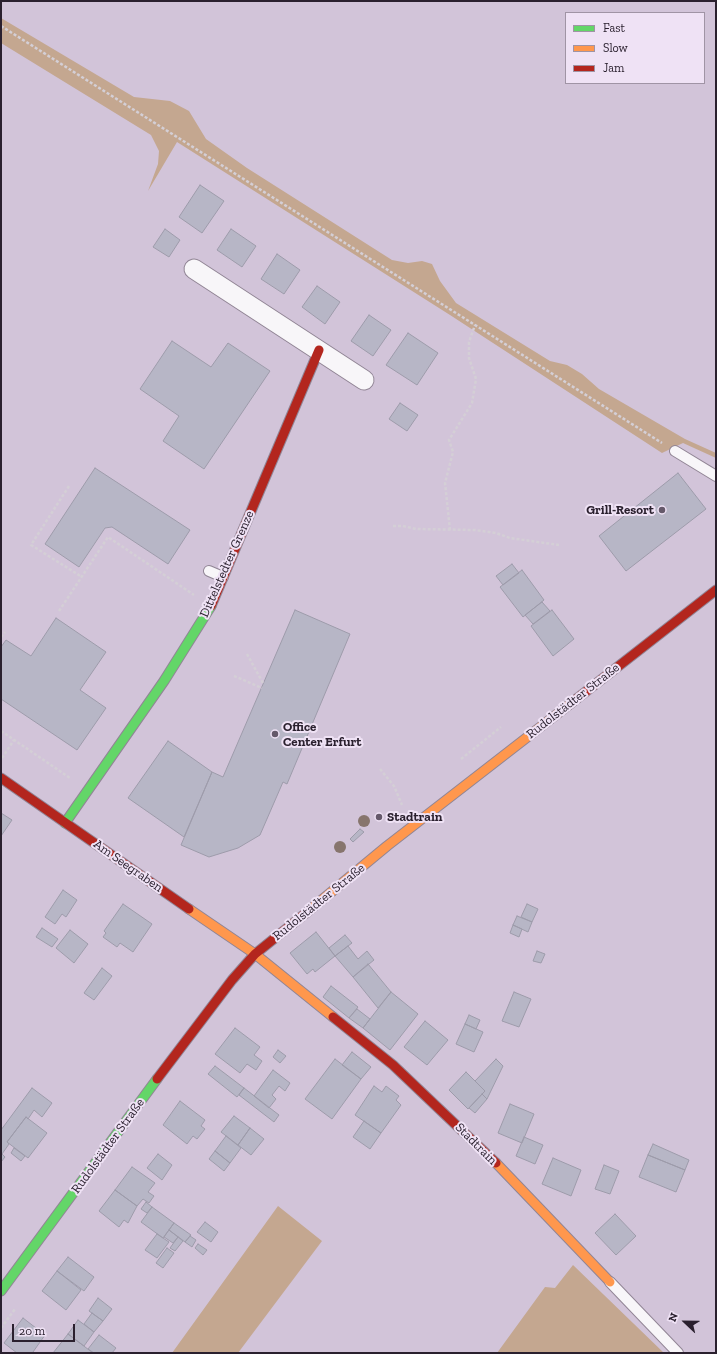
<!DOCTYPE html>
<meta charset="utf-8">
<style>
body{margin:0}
#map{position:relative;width:717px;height:1354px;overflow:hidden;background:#d2c4d9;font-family:"Zilla Slab",serif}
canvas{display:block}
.frame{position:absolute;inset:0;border:2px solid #2a202e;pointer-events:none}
.legend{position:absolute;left:565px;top:12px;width:140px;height:72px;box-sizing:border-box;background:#efe2f5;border:1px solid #a094a5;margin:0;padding:5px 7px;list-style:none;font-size:12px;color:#2a202e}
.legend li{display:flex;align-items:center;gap:8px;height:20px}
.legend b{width:20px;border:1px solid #a094a5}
.north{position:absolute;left:665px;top:1302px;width:40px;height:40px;-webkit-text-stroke:3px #efe2f5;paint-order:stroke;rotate:292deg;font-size:11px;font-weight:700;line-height:16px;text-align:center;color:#2a202e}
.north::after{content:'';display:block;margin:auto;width:14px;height:18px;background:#2a202e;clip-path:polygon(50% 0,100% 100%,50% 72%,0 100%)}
.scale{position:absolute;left:12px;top:1324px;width:63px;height:18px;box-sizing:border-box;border:2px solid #2a202e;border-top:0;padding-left:5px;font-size:12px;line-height:14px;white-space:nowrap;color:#2a202e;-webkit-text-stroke:3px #efe2f5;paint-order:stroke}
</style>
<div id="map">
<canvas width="717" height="1354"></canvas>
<div class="frame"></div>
<ul class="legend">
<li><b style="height:5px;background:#63d668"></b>Fast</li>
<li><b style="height:5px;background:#ff974d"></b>Slow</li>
<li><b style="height:5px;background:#b3261e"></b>Jam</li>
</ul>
<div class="north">N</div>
<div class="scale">20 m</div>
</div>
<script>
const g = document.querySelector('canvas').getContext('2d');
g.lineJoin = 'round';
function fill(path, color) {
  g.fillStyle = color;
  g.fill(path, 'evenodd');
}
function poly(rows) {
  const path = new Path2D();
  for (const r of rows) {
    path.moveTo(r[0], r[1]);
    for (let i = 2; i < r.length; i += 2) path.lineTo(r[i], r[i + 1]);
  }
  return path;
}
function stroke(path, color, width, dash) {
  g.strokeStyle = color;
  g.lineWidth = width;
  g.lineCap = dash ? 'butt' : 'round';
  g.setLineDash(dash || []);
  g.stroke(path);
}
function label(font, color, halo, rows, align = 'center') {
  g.font = font + ' "Zilla Slab",serif';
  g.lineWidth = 4;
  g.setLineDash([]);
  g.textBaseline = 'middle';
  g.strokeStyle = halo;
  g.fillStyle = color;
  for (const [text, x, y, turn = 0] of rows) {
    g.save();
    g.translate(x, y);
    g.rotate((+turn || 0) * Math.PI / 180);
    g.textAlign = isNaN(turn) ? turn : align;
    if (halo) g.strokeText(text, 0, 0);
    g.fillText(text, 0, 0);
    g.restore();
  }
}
fill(poly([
 [1,18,134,97,170,101,189,111,206,139,247,168,392,260,408,263,422,261,432,264,440,281,456,303,550,361,567,365,582,374,599,389,685,439,716,453,716,458,683,443,662,453,450,315,177,142,148,191,158,164,159,151,151,135,1,43],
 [278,1206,322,1241,238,1353,172,1353],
 [573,1265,664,1353,497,1353,545,1287,555,1288]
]), '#c4a790');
const building = poly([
 [200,185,224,201,202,233,179,217,200,185],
 [165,229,180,240,169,257,153,247,165,229],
 [231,229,256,246,242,267,217,250,231,229],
 [277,254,300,270,284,294,261,279,277,254],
 [317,286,340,302,325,324,302,307,317,286],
 [369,315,391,330,373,356,351,341,369,315],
 [408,333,438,353,417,385,386,365,408,333],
 [172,341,211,367,228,343,270,371,204,469,163,441,179,416,140,389,172,341],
 [400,403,418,415,407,431,389,419,400,403],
 [95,468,190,530,168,564,112,527,105,528,79,567,45,544,95,468],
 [678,473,706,509,626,571,599,536,678,473],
 [512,564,519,573,503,585,496,576,512,564],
 [522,570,544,600,523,617,500,587,522,570],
 [542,602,550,611,533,624,525,615,542,602],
 [295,610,350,634,287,784,283,782,260,835,238,848,209,857,181,845,212,772,223,777,295,610],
 [552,610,574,639,553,656,531,626,552,610],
 [56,618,106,652,80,690,106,708,77,750,1,699,1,647,6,640,31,656,56,618],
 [168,741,212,772,184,837,128,798,168,741],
 [1,813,12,820,1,836,1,813],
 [360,829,364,832,353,842,350,839,360,829],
 [63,890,77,900,66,917,62,914,55,924,45,917,63,890],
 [123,904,152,924,133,952,120,943,117,947,103,937,106,933,104,931,123,904],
 [527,904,538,909,532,922,521,917,527,904],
 [517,916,532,922,528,932,513,925,517,916],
 [513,925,522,929,519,937,510,933,513,925],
 [42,928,58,939,52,947,36,937,42,928],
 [70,930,88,944,74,963,56,948,70,930],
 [316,932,335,956,315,972,313,969,307,974,290,953,316,932],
 [345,935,352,943,335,956,329,948,345,935],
 [348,946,358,959,367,951,374,960,353,977,335,956,348,946],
 [537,951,545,954,541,963,533,961,537,951],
 [368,964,391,992,378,1008,353,977,368,964],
 [102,968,112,976,94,1000,84,993,102,968],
 [331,986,358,1007,349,1018,323,997,331,986],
 [391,992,418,1014,390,1050,363,1028,391,992],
 [514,992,531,999,519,1027,502,1021,514,992],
 [357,1009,370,1019,363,1028,349,1018,357,1009],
 [469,1015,480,1020,476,1029,465,1024,469,1015],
 [425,1021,448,1040,427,1065,404,1047,425,1021],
 [465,1024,483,1032,474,1052,456,1044,465,1024],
 [235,1028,260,1047,254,1055,262,1061,256,1070,247,1064,240,1073,215,1054,235,1028],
 [278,1050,286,1056,280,1063,273,1057,278,1050],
 [352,1052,371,1067,361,1079,342,1065,352,1052],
 [335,1059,361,1079,332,1119,305,1099,335,1059],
 [496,1059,503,1066,487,1099,482,1094,485,1091,475,1081,496,1059],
 [215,1066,244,1088,237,1097,208,1074,215,1066],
 [273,1070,290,1083,285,1091,279,1086,272,1095,276,1099,269,1108,254,1096,273,1070],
 [466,1072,485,1091,468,1109,449,1090,466,1072],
 [374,1086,382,1092,386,1086,399,1096,396,1100,401,1105,381,1133,355,1115,374,1086],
 [32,1088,52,1103,42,1117,34,1110,28,1119,26,1117,7,1142,9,1144,2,1154,5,1157,1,1162,1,1130,32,1088],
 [244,1088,279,1115,274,1122,239,1095,244,1088],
 [482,1094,487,1099,475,1113,469,1108,482,1094],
 [180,1101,205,1120,201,1126,205,1129,197,1139,193,1136,187,1144,163,1125,180,1101],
 [510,1104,534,1114,522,1143,498,1133,510,1104],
 [234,1116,250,1128,238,1145,221,1132,234,1116],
 [26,1117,47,1133,28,1158,7,1142,26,1117],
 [364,1121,381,1133,370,1149,353,1137,364,1121],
 [250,1128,264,1139,251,1155,238,1145,250,1128],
 [226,1136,241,1148,230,1163,215,1151,226,1136],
 [524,1137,543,1145,535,1164,516,1156,524,1137],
 [653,1144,689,1160,685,1170,648,1155,653,1144],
 [14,1148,25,1156,21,1161,11,1153,14,1148],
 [215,1151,230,1163,224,1171,209,1159,215,1151],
 [158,1154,172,1165,162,1180,147,1168,158,1154],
 [648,1155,685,1170,676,1192,639,1177,648,1155],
 [553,1158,581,1170,571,1196,542,1184,553,1158],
 [604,1165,619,1171,610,1194,595,1189,604,1165],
 [132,1167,155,1183,148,1192,154,1196,149,1203,143,1199,137,1206,115,1190,132,1167],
 [115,1190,137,1206,128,1223,124,1220,119,1227,99,1211,115,1190],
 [146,1202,152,1207,147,1213,141,1209,146,1202],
 [152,1207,174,1223,163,1238,141,1222,152,1207],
 [615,1214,636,1236,616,1255,595,1233,615,1214],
 [205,1222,218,1232,211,1242,197,1232,205,1222],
 [174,1223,191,1235,185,1242,169,1230,174,1223],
 [169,1230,178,1237,173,1243,164,1237,169,1230],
 [157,1234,169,1242,157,1258,145,1250,157,1234],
 [190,1236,196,1240,192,1247,185,1242,190,1236],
 [178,1237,183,1241,175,1251,170,1248,178,1237],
 [198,1244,207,1250,203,1255,195,1248,198,1244],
 [167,1248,174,1253,163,1268,156,1263,167,1248],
 [68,1257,94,1277,84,1291,57,1271,68,1257],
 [57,1271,81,1290,66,1310,42,1291,57,1271],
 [98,1298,112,1309,103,1321,89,1311,98,1298],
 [92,1313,103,1321,94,1332,84,1324,92,1313],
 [23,1318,45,1335,33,1352,34,1353,17,1353,4,1343,23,1318],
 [78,1320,94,1332,84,1346,68,1334,78,1320],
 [68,1334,93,1353,53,1353,68,1334],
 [99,1335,116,1348,112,1353,94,1353,88,1349,99,1335]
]);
fill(building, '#b7b6c6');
stroke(building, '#9d9baa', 1);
const lane = poly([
 [675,451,716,476],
 [209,571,223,577],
 [610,1282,678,1353]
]);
const street = poly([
 [194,269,364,380]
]);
const fast = poly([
 [65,823,164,681,211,606],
 [1,1291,157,1079]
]);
const slow = poly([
 [189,909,255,954,333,1017],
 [306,913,387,846,570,704],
 [496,1163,610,1282]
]);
const jam = poly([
 [211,606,319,350],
 [570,704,716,590],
 [1,778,189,909],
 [333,1017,393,1065,496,1163],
 [157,1079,232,980,255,954,306,913]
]);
stroke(lane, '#918595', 12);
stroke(street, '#918595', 21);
stroke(fast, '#918595', 11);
stroke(slow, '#918595', 11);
stroke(jam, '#918595', 11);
stroke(poly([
 [1,26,662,443],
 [69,486,31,545,82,577],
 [393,526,403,526,416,529,475,530,496,533,510,538,559,545],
 [450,530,445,483,453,452,449,440,472,403,476,379,469,358,469,342,475,325],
 [59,611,108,537,194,595],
 [1,637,5,632],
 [247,654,263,683],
 [234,676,262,688],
 [1,731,70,778],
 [2,758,14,740],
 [461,759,501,727],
 [380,769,394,786,402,805],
 [1,1328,15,1309]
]), '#d4cfd6', 2.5, [3, 2]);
stroke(lane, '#f8f6f9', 10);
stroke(street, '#f8f6f9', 19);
stroke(fast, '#63d668', 9);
stroke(slow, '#ff974d', 9);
stroke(jam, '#b3261e', 9);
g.fillStyle = '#87756d';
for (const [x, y] of [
 [364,821],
 [340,847]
]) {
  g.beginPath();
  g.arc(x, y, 6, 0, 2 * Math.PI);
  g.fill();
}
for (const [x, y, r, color] of [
 [662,510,4,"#65596a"],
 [275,734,4,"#65596a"],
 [379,817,4,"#65596a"]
]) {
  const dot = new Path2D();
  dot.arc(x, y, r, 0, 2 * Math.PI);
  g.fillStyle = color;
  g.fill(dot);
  stroke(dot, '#efe2f5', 1.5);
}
label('bold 13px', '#2a202e', '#efe2f5', [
 ["Grill-Resort",654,510,"right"],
 ["Office",283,727],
 ["Center Erfurt",283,742],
 ["Stadtrain",387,817]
], 'left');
label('13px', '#2a202e', '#efe2f5', [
 ["Dittelstedter Grenze",227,564,-66],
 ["Rudolstädter Straße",573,701,-38],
 ["Am Seegraben",128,866,35],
 ["Rudolstädter Straße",319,902,-39],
 ["Stadtrain",476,1144,45],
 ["Rudolstädter Straße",108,1146,-54]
]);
</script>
